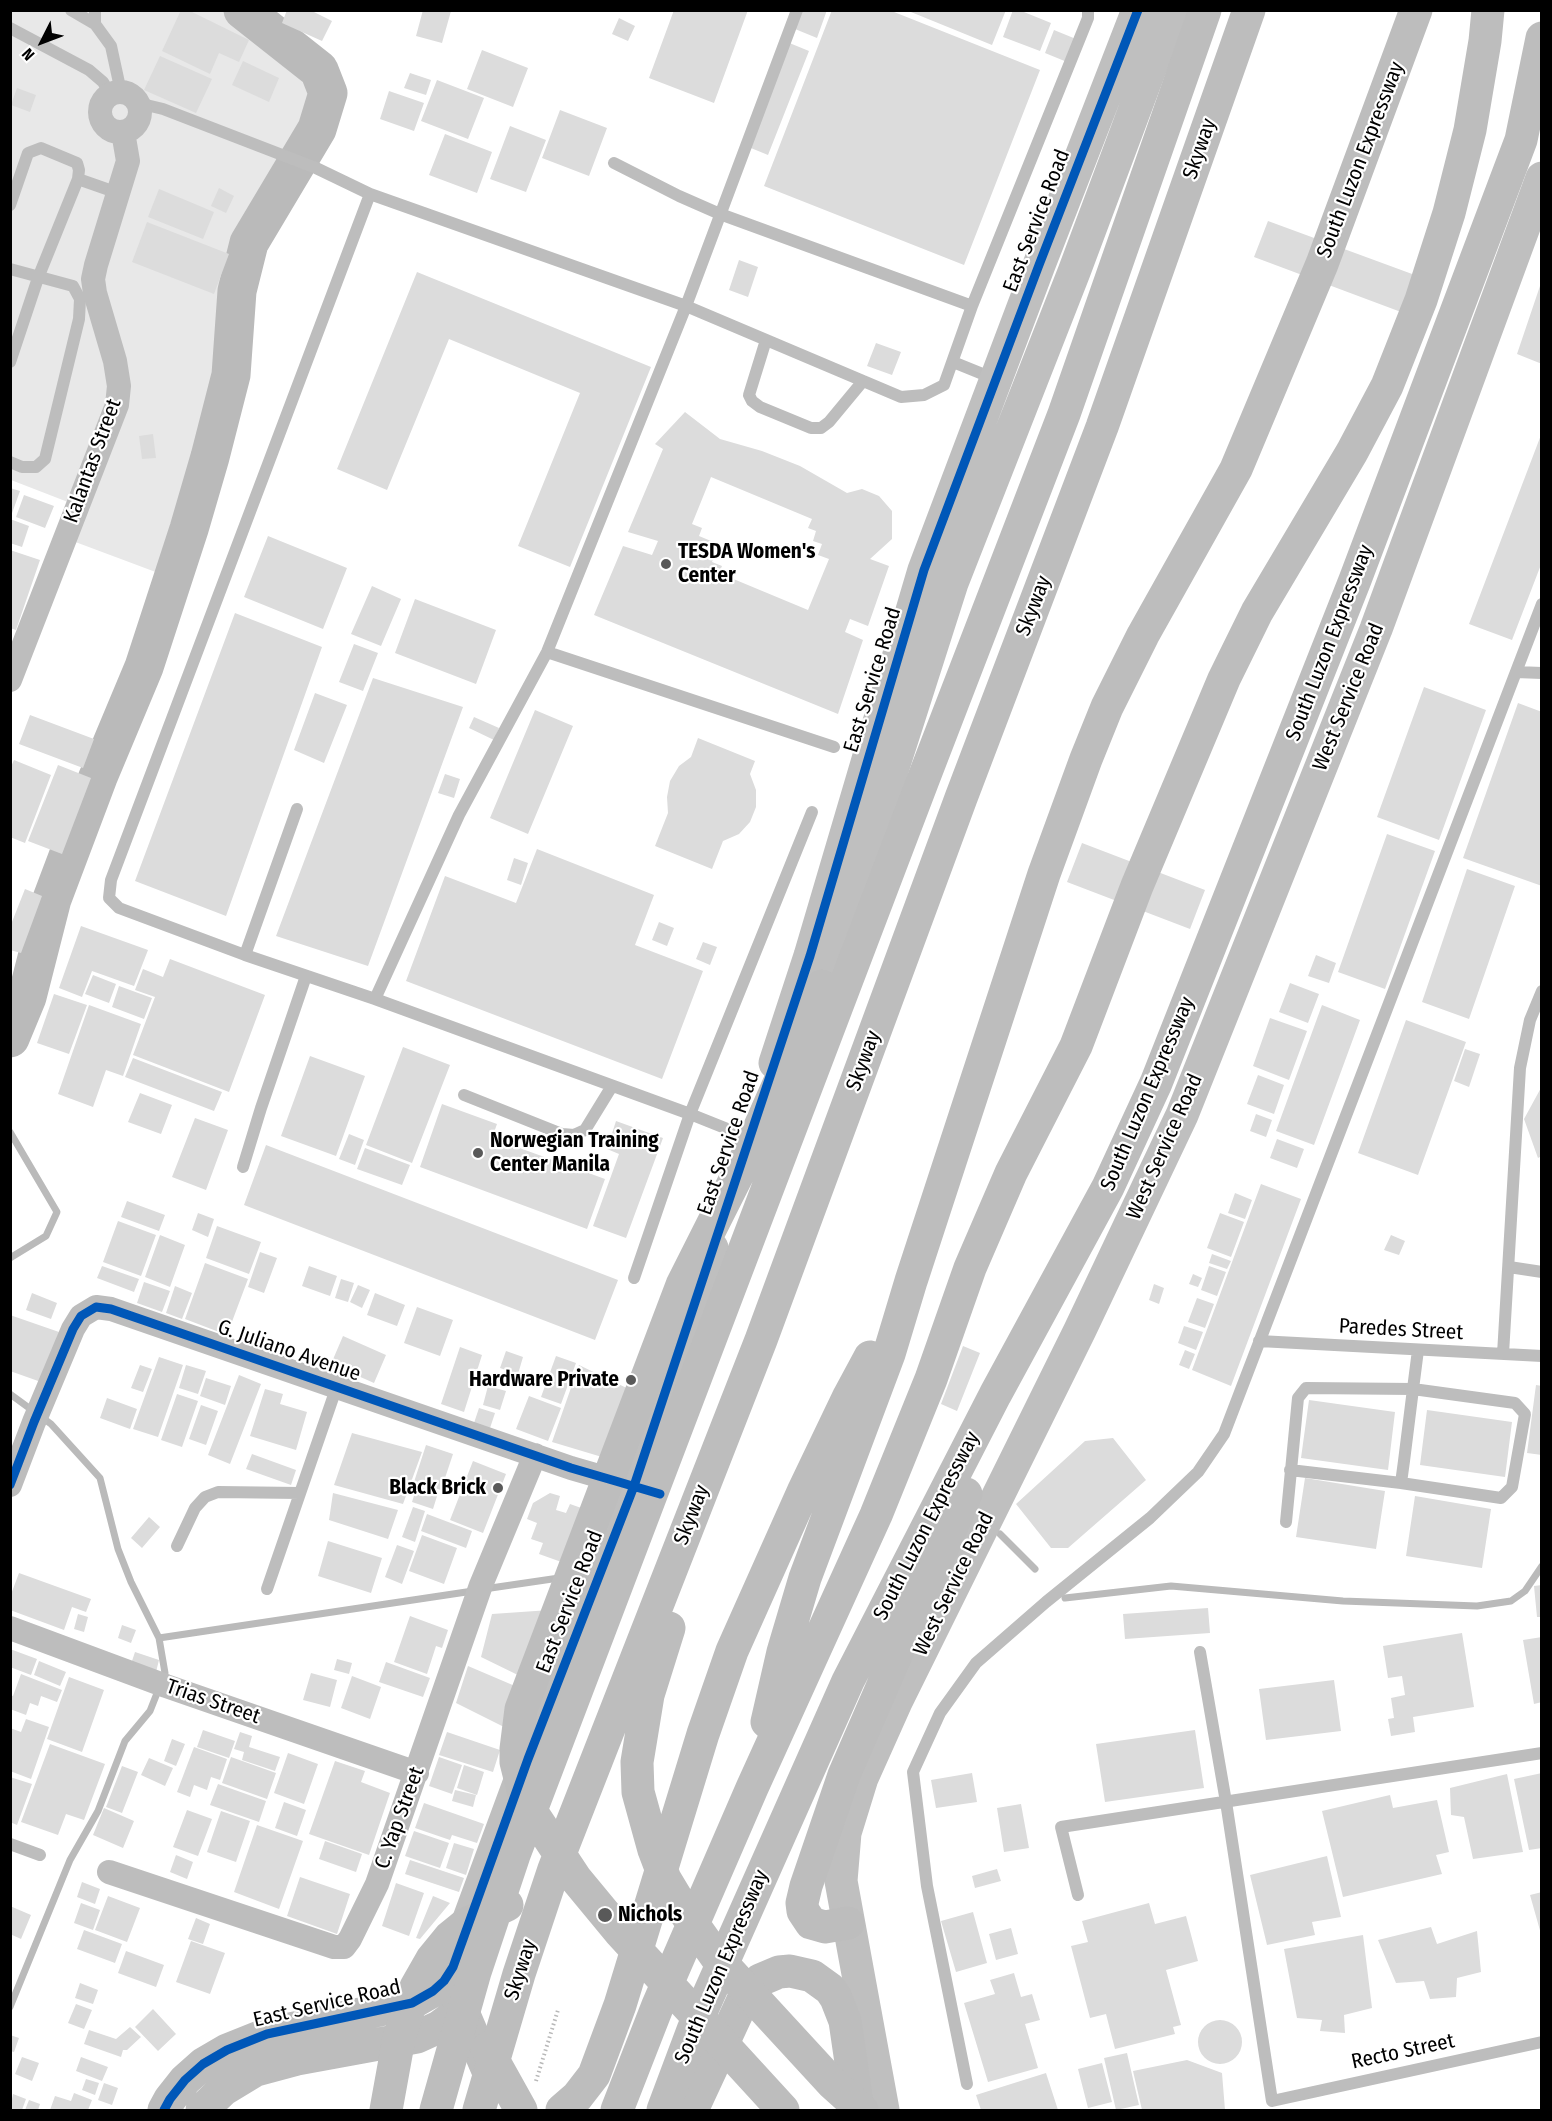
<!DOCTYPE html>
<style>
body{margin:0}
#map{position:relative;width:1552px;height:2121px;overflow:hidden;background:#fff;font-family:"Fira Sans Condensed",sans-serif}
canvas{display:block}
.frame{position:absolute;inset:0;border:12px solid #000;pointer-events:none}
.north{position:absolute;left:12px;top:12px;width:60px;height:60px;-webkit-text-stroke:4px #fff;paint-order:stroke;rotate:228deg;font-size:16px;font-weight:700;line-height:24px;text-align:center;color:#000}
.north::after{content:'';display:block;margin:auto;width:21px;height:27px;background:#000;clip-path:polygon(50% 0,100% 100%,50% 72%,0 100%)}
</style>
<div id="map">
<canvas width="1552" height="2121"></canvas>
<div class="frame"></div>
<div class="north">N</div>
</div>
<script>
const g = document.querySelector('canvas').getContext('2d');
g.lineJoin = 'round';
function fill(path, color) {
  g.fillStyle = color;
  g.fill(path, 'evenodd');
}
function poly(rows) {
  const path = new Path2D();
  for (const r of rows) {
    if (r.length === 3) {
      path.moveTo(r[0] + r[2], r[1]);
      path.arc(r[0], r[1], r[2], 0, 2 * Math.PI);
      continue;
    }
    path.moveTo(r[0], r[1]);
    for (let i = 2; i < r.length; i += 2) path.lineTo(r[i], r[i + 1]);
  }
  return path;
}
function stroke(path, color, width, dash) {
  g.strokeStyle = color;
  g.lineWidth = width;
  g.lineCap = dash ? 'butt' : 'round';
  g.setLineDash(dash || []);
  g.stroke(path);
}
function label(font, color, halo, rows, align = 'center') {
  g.font = font + ' "Fira Sans Condensed",sans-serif';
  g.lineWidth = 4.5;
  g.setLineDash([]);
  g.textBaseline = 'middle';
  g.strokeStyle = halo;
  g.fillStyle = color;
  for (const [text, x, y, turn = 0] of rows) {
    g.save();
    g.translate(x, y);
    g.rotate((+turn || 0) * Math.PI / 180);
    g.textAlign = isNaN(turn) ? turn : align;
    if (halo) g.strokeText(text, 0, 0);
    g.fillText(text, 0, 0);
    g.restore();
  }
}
fill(poly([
 [10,11,231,11,300,65,310,95,285,168,247,254,228,397,169,577,62,537,73,504,11,480]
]), '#e8e8e8');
stroke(poly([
 [10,1132,57,1212,46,1236,10,1258],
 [10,1394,51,1424,100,1478,118,1549,131,1582,159,1638,165,1673,150,1711,125,1741,98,1811,70,1860,10,2007],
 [1000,1534,1035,1569],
 [484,1589,559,1578],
 [1065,1598,1171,1586,1343,1601,1477,1606,1511,1601,1525,1591,1542,1566],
 [159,1638,473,1591]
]), '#bababa', 7);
stroke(poly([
 [10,1038,27,997,52,899,98,777,144,667,189,529,210,457,231,375,237,291,249,243,317,129,328,93,319,70,243,10]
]), '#bababa', 39);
fill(poly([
 [181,10,188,10,249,40,239,62,219,53,210,74,162,51],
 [287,10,310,10,332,21,322,41,282,23],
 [423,10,451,11,442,43,416,36],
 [674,10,748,10,714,103,649,78],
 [802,10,827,10,817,38,795,29],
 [832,10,889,10,1040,70,964,265,764,186],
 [906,10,1006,10,992,45],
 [1013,10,1019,10,1051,23,1040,51,1003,37],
 [619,18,635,26,628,41,612,34],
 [1054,30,1076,39,1067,62,1045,53],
 [787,42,809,51,768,155,746,146],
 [482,50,528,68,513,107,467,89],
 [160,56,212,79,196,113,144,90],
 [243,61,279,78,269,102,232,85],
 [410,73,431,80,426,95,404,88],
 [437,80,484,98,468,139,421,121],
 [17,88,36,95,30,112,11,105],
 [389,91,424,103,414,131,380,119],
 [560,110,607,128,589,176,542,158],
 [510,126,546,140,526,192,490,179],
 [445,134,492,152,477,193,429,175],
 [219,188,234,196,226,213,211,206],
 [159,189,214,212,203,239,148,217],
 [1268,221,1423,278,1409,315,1254,257],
 [147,222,229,254,214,294,132,262],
 [739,260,758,267,748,297,729,290],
 [417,272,651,367,570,567,518,546,580,393,449,339,387,490,337,469],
 [1541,283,1542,283,1542,364,1517,354],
 [876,343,901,352,892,375,867,366],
 [685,412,720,439,762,451,800,466,847,493,862,489,879,496,892,511,892,539,870,559,889,566,868,626,850,619,845,632,863,640,838,714,594,615,623,546,652,555,658,541,628,532,663,449,655,444],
 [711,477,812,519,808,528,816,531,813,541,822,544,818,555,829,559,808,610,719,573,722,566,712,562,716,552,708,549,711,541,699,536,702,528,692,524],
 [153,434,156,458,142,459,139,436],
 [1541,435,1542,562,1512,640,1469,624],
 [10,488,20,491,11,516,10,516],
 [24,495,54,506,45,528,16,517],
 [10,519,29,526,22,547,10,543],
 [268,536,347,568,323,629,244,597],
 [10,550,40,560,16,630,10,628],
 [372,586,401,599,381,646,351,634],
 [415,599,496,630,476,684,395,653],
 [235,613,322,647,226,916,135,881],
 [354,644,378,653,363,691,339,682],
 [373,678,463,707,368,966,276,936],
 [1424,687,1486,710,1439,840,1377,817],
 [315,693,347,705,324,763,294,750],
 [1518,703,1542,712,1542,886,1463,858],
 [535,710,573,726,528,834,490,818],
 [30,715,94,739,83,768,19,744],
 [474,717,499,728,494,740,469,728],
 [698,738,755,761,750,774,756,790,756,807,750,822,739,834,723,841,712,869,655,846,668,813,667,797,670,781,679,766,691,757],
 [14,760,51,775,25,843,10,837,10,769],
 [58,765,91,778,62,854,28,841],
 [445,774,460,779,454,798,438,793],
 [1387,834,1435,851,1385,989,1338,972],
 [1082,843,1205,890,1190,929,1067,882],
 [537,849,654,895,635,945,703,971,662,1079,406,981,445,876,516,903],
 [514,858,528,863,521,885,507,880],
 [1467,869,1515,886,1469,1019,1422,1002],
 [25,889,42,896,21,953,10,950,10,927],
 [659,922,674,928,667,946,652,940],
 [81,926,148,950,134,986,92,971,82,997,59,988],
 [703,942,717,947,710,965,696,959],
 [1316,955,1336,963,1329,983,1308,976],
 [170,959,265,995,229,1092,133,1055,155,997,135,990,143,969,163,977],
 [93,975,116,984,109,1003,85,994],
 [1290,983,1319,994,1308,1023,1279,1012],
 [119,986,152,998,144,1019,112,1007],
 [54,994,87,1005,69,1054,37,1043],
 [89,1005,141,1024,123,1076,106,1070,93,1107,58,1094],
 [1322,1005,1360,1020,1314,1145,1276,1131],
 [1270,1018,1307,1031,1289,1080,1253,1066],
 [1406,1020,1466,1042,1418,1175,1358,1153],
 [403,1047,450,1065,412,1163,366,1145],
 [1465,1049,1480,1054,1469,1087,1454,1081],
 [310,1056,365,1076,336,1156,281,1136],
 [133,1058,222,1092,214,1111,125,1077],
 [1258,1075,1284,1085,1274,1114,1247,1104],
 [1542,1086,1542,1156,1538,1158,1524,1119],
 [140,1093,172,1105,161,1134,128,1122],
 [442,1104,497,1124,492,1138,605,1179,587,1229,420,1167],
 [1256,1114,1272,1120,1266,1137,1250,1131],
 [195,1118,228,1130,206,1190,172,1177],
 [616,1121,663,1138,626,1238,593,1226,619,1154,607,1149],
 [349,1134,364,1140,355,1165,339,1159],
 [1277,1139,1304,1149,1297,1168,1270,1158],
 [266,1145,618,1280,595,1340,244,1205],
 [365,1148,410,1165,402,1185,357,1169],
 [1261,1184,1301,1199,1231,1386,1192,1370],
 [1235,1193,1252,1200,1245,1219,1228,1213],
 [127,1201,165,1215,159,1231,121,1217],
 [198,1213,214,1219,208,1237,192,1230],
 [1220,1213,1244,1222,1231,1257,1207,1248],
 [118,1221,156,1235,141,1276,103,1262],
 [217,1226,261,1242,249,1274,206,1258],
 [160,1235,185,1245,170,1287,145,1277],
 [1391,1235,1405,1241,1399,1255,1384,1250],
 [260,1252,277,1258,264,1293,248,1287],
 [1212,1254,1231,1261,1227,1269,1209,1263],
 [205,1263,248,1279,227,1335,185,1319],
 [102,1266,139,1279,134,1292,97,1278],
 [309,1266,337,1276,330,1296,302,1286],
 [1209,1266,1226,1272,1217,1296,1201,1290],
 [1193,1274,1202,1278,1198,1287,1189,1284],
 [341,1279,354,1283,348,1302,335,1298],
 [144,1282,170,1291,162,1312,137,1303],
 [1154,1284,1164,1288,1159,1304,1149,1300],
 [358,1285,370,1290,362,1308,350,1302],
 [175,1286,192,1293,182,1319,166,1313],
 [32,1293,57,1303,51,1319,26,1310],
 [375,1293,405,1305,397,1326,367,1315],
 [1197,1298,1214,1304,1205,1328,1188,1322],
 [417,1307,453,1320,440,1356,404,1343],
 [10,1315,59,1332,41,1382,10,1371],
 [1184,1326,1203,1332,1196,1350,1178,1343],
 [343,1336,386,1355,374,1383,331,1364],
 [963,1346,980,1353,957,1411,941,1404],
 [460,1347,482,1355,464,1412,441,1404],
 [1185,1350,1195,1354,1189,1369,1179,1365],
 [506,1351,523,1357,518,1374,500,1368],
 [556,1356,576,1363,561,1404,541,1397],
 [159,1357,183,1365,158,1437,133,1429],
 [140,1365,152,1369,143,1392,131,1388],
 [186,1365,206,1371,198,1394,179,1388],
 [579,1365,637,1393,612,1460,552,1442],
 [239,1375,261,1384,230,1464,208,1455],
 [206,1378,231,1386,225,1405,200,1396],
 [1536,1385,1542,1386,1542,1455,1527,1453],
 [488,1386,506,1391,500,1410,483,1405],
 [265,1389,283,1394,280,1404,307,1412,296,1450,250,1436],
 [177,1394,198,1401,182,1447,161,1440],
 [529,1396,561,1408,548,1441,516,1429],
 [107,1398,137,1409,130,1429,100,1418],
 [1309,1400,1395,1412,1388,1470,1301,1458],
 [201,1405,218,1411,206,1445,189,1439],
 [479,1408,495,1413,490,1428,474,1423],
 [1427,1410,1512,1422,1505,1477,1420,1465],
 [352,1433,422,1452,403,1504,334,1485],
 [1113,1438,1146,1480,1068,1548,1051,1548,1016,1504,1085,1441],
 [426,1445,453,1454,441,1490,414,1482],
 [252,1454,296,1470,291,1485,246,1469],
 [473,1461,506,1474,483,1533,450,1520],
 [1305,1478,1385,1491,1376,1549,1296,1537],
 [417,1486,438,1493,433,1509,412,1502],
 [333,1493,398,1510,388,1539,329,1520],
 [550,1493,560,1496,556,1510,566,1513,570,1504,587,1510,567,1564,539,1554,543,1543,531,1539,537,1523,527,1519,533,1503],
 [1415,1496,1491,1509,1482,1568,1406,1556],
 [413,1507,425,1511,415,1542,402,1537],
 [427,1514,472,1531,466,1548,421,1531],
 [149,1517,160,1527,142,1548,131,1538],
 [422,1535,457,1548,444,1584,409,1571],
 [328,1541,382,1558,371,1593,318,1576],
 [397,1545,414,1551,402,1584,385,1577],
 [19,1573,91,1599,86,1612,72,1607,64,1630,10,1610,10,1597],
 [1542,1585,1542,1617,1537,1617,1534,1586],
 [1208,1608,1210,1633,1125,1639,1123,1614],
 [550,1610,524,1678,481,1657,492,1614],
 [78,1614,88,1617,84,1632,74,1629],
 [410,1616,448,1630,442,1648,436,1646,427,1674,394,1662],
 [122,1625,136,1630,131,1643,118,1638],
 [1462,1633,1474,1707,1413,1717,1415,1732,1391,1736,1388,1719,1394,1718,1391,1698,1405,1695,1402,1676,1388,1678,1383,1646],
 [1542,1637,1542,1702,1534,1704,1523,1640],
 [10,1649,37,1659,31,1675,10,1667],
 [135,1652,159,1660,156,1672,131,1664],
 [337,1659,352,1663,349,1674,334,1670],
 [39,1661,66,1672,60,1686,34,1675],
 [386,1662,430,1678,423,1697,379,1682],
 [468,1666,529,1692,510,1730,456,1703],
 [311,1673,337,1680,330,1707,303,1700],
 [21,1674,62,1690,57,1702,41,1696,38,1706,30,1703,26,1715,10,1709,10,1695,13,1696],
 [352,1676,381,1687,370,1719,341,1708],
 [69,1677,104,1690,82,1752,47,1739],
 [1334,1680,1341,1731,1266,1740,1259,1689],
 [26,1719,49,1727,31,1779,10,1771,10,1728,21,1732],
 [203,1730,235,1741,229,1758,197,1747],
 [1195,1730,1204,1788,1105,1802,1096,1744],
 [240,1732,252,1736,249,1747,280,1757,275,1771,242,1760,244,1752,234,1749],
 [447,1732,500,1750,493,1772,439,1755],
 [172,1739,185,1744,176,1766,164,1761],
 [50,1744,105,1764,84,1820,66,1814,58,1835,21,1822],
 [194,1747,227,1759,220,1780,211,1777,207,1790,194,1785,190,1797,177,1792],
 [288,1753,318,1764,304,1804,274,1793],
 [231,1757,276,1773,267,1799,222,1783],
 [439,1757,462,1765,452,1794,429,1786],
 [149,1758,173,1768,165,1786,141,1775],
 [335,1761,365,1771,361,1782,390,1793,369,1855,309,1834],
 [464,1765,484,1772,477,1795,457,1788],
 [122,1766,138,1772,122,1813,106,1807],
 [972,1773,977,1802,936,1808,931,1780],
 [1542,1773,1542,1848,1529,1850,1514,1779],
 [1507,1774,1523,1852,1473,1859,1464,1817,1451,1815,1450,1788],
 [10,1777,32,1784,17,1825,10,1822],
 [218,1784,266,1801,259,1822,210,1805],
 [455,1790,476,1795,473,1807,452,1801],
 [1390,1795,1393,1808,1437,1800,1449,1852,1436,1855,1442,1874,1343,1897,1322,1811],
 [284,1802,306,1810,297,1836,275,1828],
 [424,1803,484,1824,477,1843,452,1835,450,1840,415,1828],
 [1021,1804,1029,1848,1004,1852,997,1808],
 [104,1808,134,1821,123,1848,93,1835],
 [187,1810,212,1819,198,1856,173,1847],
 [221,1811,250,1821,236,1862,207,1852],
 [257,1825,303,1841,279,1909,234,1892],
 [414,1831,449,1843,440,1868,405,1856],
 [325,1841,362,1854,356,1872,319,1859],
 [454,1843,474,1849,466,1875,446,1868],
 [176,1855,193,1862,187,1879,170,1872],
 [1327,1856,1341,1917,1312,1922,1315,1935,1267,1945,1250,1875],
 [410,1860,464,1878,459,1892,405,1874],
 [997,1869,1001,1881,975,1888,972,1876],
 [300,1877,350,1894,337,1934,287,1916],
 [82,1882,100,1889,95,1904,77,1897],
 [396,1883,424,1893,409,1936,382,1926],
 [1542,1892,1542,1934,1541,1934,1530,1895],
 [108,1896,140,1908,127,1942,95,1930],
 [433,1896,450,1903,420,1939,416,1938],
 [81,1903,100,1910,93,1930,74,1923],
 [1149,1903,1155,1924,1186,1916,1198,1961,1166,1970,1181,2025,1173,2027,1175,2034,1115,2049,1106,2014,1090,2018,1071,1946,1088,1942,1082,1921],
 [10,1906,31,1915,21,1939,10,1934],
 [973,1912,987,1963,956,1972,941,1921],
 [196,1918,210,1924,203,1944,188,1939],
 [1431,1927,1437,1944,1477,1931,1481,1972,1457,1978,1456,1997,1430,1999,1424,1981,1396,1983,1378,1940],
 [1011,1928,1018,1954,996,1960,989,1934],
 [84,1930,122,1944,115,1963,77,1949],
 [1363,1935,1372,2008,1344,2015,1345,2033,1320,2031,1322,2020,1297,2018,1284,1949],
 [191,1941,225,1953,210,1994,176,1982],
 [126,1951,164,1965,156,1987,118,1973],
 [1014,1973,1021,1997,1032,1994,1040,2020,1025,2024,1038,2068,988,2082,964,2003,995,1994,990,1980],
 [80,1983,98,1990,93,2004,75,1998],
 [76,2004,92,2010,84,2029,68,2023],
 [153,2009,176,2034,158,2051,135,2027],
 [1220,2042,22],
 [130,2027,141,2037,127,2050,123,2050,121,2057,84,2044,89,2030,116,2039],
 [10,2035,19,2038,14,2052,10,2051],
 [1127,2053,1139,2105,1116,2110,1104,2058],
 [22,2057,39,2063,32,2081,15,2074],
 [81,2057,108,2067,102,2081,76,2071],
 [1187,2060,1222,2073,1225,2110,1142,2110,1133,2071],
 [1102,2063,1112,2102,1088,2108,1078,2069],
 [1046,2073,1058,2110,981,2110,976,2095],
 [86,2079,99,2083,95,2095,82,2090],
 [104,2083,118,2088,112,2105,98,2100],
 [74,2093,92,2100,88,2110,50,2110,55,2096,71,2101],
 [13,2094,26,2099,22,2110,10,2109],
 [29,2100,40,2104,38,2110,25,2110]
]), '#dcdcdc');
stroke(poly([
 [536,2081,558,2010]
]), '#b8b8b8', 4, [1.5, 3]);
stroke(poly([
 [71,10,95,24],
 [95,10,95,24,111,46,121,92],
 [10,28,89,70,103,82,110,94],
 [138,103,163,109,316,168,370,194,686,306,901,397,924,395,944,385,972,306,1088,18,1088,10],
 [614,163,679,196,720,214,972,306],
 [78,179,118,193],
 [370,194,111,880,109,898,119,908,245,955,375,999,690,1114,750,1138],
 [10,205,28,153,41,148,77,163,79,170,78,179,38,278,10,362],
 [10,269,73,286,80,299,79,319,45,459,36,467,22,467,10,462],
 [766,340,749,395,752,401,760,407,811,428,821,428,829,422,863,381],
 [953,362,995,379],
 [547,652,834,747],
 [1516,672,1542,673],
 [245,955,297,809],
 [375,999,459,815,547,652,686,306,797,10],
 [464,1095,562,1134,574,1135,585,1130,612,1086],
 [243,1167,261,1108,306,976],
 [1509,1267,1542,1272],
 [634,1278,690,1114,812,812],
 [1259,1341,1542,1356],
 [1503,1354,1520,1068,1530,1020,1542,991],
 [1290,1470,1401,1483],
 [1286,1522,1298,1398,1306,1388,1413,1389,1515,1403,1525,1414,1512,1487,1501,1498,1401,1483,1404,1461,1413,1389,1418,1350],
 [177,1546,195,1508,205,1497,218,1492,300,1493],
 [267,1589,337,1386],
 [1200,1652,1226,1802,1272,2101,1542,2042],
 [10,1844,40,1855],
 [1078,1895,1061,1827,1542,1753],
 [967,2084,927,1886,913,1772,940,1713,976,1663,1046,1602,1150,1518,1198,1472,1224,1434,1542,604]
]), '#bdbdbd', 12);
stroke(poly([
 [120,112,20],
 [10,680,117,405,119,386,115,361,95,293,93,279,96,265,128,161,123,132],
 [10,1485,34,1422,73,1329,81,1316,96,1307,111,1309,571,1468,623,1483],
 [10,1628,166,1686,417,1773],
 [109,1872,334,1947,344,1947,350,1939,377,1884,481,1585,535,1455]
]), '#bdbdbd', 24);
stroke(poly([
 [830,987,880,808,952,583,1074,272,1172,10],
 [775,1063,810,956,924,570,1039,265,1138,10],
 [449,1973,528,1759,634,1486,712,1248],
 [883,2110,841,1881,845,1833,862,1778,896,1702,1080,1330,1182,1115,1376,629,1542,178]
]), '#bfbfbf', 33);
stroke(poly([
 [164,2110,170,2099,185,2080,203,2064,227,2050,267,2034,412,2003,433,1991,449,1973],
 [202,2110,223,2090,256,2070,297,2059,417,2037,439,2027,462,2010]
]), '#bdbdbd', 33);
stroke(poly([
 [449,1973,462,2010,492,2080],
 [692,2110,744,1998,760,1980,779,1972,790,1971,812,1976,830,1989,836,1998,845,2021,858,2110]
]), '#bdbdbd', 33);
stroke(poly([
 [669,1628,648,1695,637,1762,638,1792,654,1850,665,1879,686,1914,717,1958,833,2084,862,2110],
 [767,1722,783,1652,805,1578,889,1354,911,1281,1044,874,1086,759,1107,707,1143,635,1236,469,1322,264,1416,10],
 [848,1923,825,1927,811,1923,803,1911,802,1903,806,1886,844,1775,966,1494],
 [487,2049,521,2110],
 [386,2110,399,2038,416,1987,432,1959,450,1937,466,1924,507,1905],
 [436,2110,475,1972,514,1855,923,780,1064,414,1205,10],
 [479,2110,519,1974,554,1869,761,1340,961,798,1102,427,1249,10],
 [562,2110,577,2097,594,2075,620,2005,703,1734,732,1651,803,1492,849,1396,870,1357],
 [617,2110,658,2005,752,1788,876,1515,931,1379,970,1268,1011,1173,1076,1046,1137,886,1224,679,1257,612,1352,452,1387,386,1421,300,1449,213,1470,130,1485,41,1488,10],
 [663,2110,693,2030,848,1681,995,1395,1108,1187,1156,1083,1355,580,1521,140,1542,38],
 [783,2110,619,1931,576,1879,533,1814,523,1790,516,1762,516,1749,521,1709,682,1285,747,1156,822,986]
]), '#bdbdbd', 33);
stroke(poly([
 [10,1485,34,1422,73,1329,81,1316,96,1307,111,1309,571,1468,660,1494],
 [164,2110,170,2099,185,2080,203,2064,227,2050,267,2034,412,2003,433,1991,444,1981,453,1967,528,1759,634,1486,810,956,924,570,1039,265,1138,10]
]), '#0057b8', 9);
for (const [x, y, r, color] of [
 [666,564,6,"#595959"],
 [478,1153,6,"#595959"],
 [631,1380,6,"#595959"],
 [498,1488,6,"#595959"],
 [605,1915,8,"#595959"]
]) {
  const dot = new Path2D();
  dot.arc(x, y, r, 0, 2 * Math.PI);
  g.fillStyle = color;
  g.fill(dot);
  stroke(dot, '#fff', 2);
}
label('21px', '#000', '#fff', [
 ["Skyway",1200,149,-71],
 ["South Luzon Expressway",1361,160,-69],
 ["East Service Road",1037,221,-69],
 ["Kalantas Street",93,461,-70],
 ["Skyway",1034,606,-69],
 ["South Luzon Expressway",1330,643,-69],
 ["East Service Road",873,680,-73],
 ["West Service Road",1349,697,-68],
 ["Skyway",864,1061,-70],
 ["South Luzon Expressway",1148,1094,-67],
 ["East Service Road",729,1143,-71],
 ["West Service Road",1165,1147,-66],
 ["Paredes Street",1401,1330,3],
 ["G. Juliano Avenue",289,1351,19],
 ["Skyway",692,1515,-69],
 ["South Luzon Expressway",927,1526,-63],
 ["West Service Road",954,1584,-64],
 ["East Service Road",570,1602,-69],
 ["Trias Street",213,1702,19],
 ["C. Yap Street",400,1818,-70],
 ["South Luzon Expressway",722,1967,-67],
 ["Skyway",521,1970,-72],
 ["East Service Road",327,2004,-13],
 ["Recto Street",1403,2052,-12]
]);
label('bold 21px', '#000', '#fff', [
 ["TESDA Women's",678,552],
 ["Center",678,576],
 ["Norwegian Training",490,1141],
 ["Center Manila",490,1165],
 ["Hardware Private",619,1380,"right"],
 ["Black Brick",486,1488,"right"],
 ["Nichols",618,1915]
], 'left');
</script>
